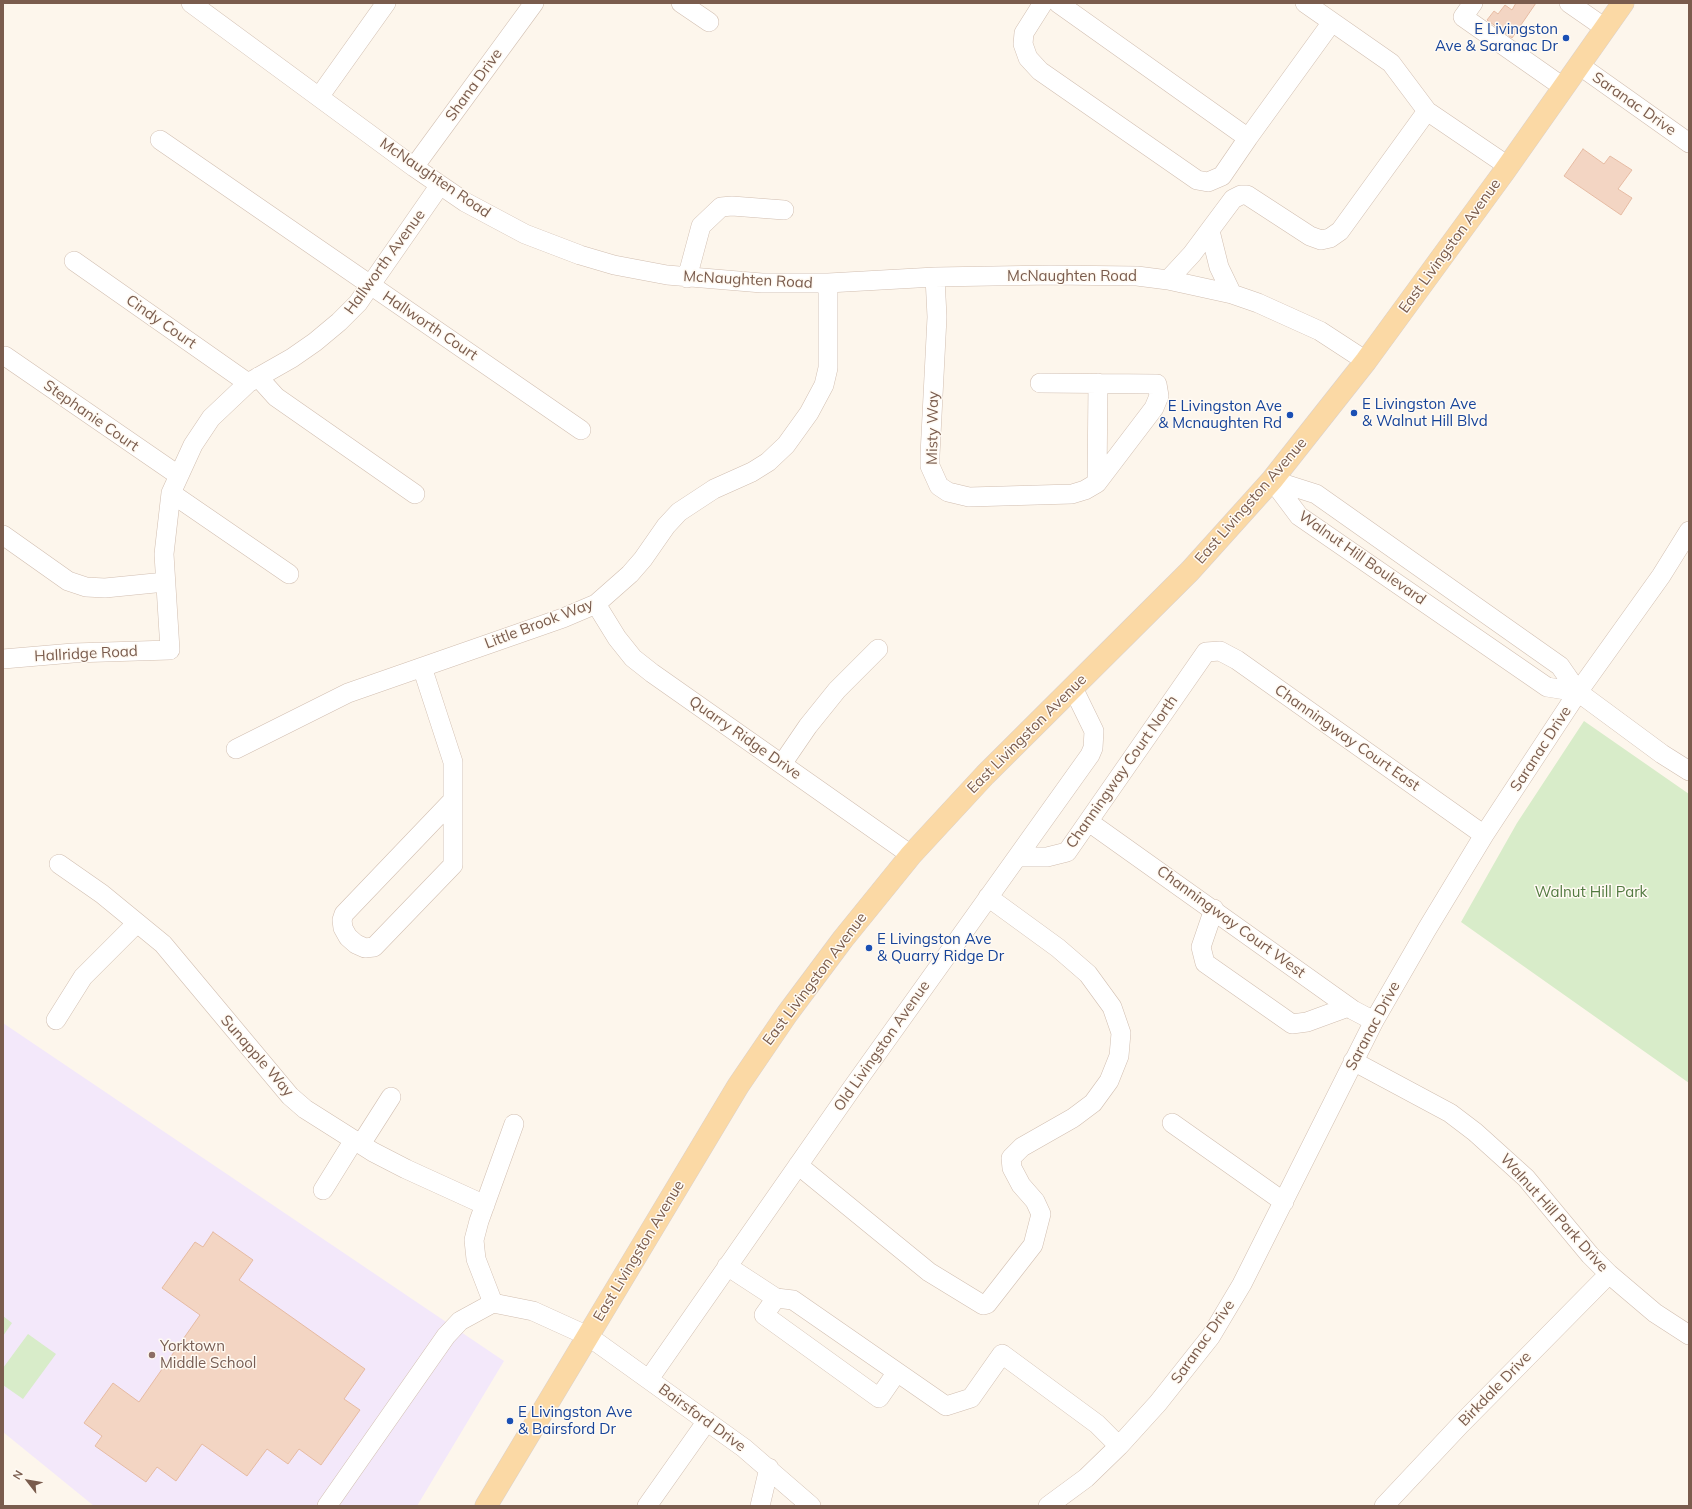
<!DOCTYPE html>
<style>
body{margin:0}
#map{position:relative;width:1692px;height:1509px;overflow:hidden;background:#fdf6ec;font-family:Mulish,sans-serif}
canvas{display:block}
.frame{position:absolute;inset:0;border:4px solid #7a5c4d;pointer-events:none}
.north{position:absolute;left:8px;top:1461px;width:40px;height:40px;-webkit-text-stroke:3px #fffaf3;paint-order:stroke;rotate:301deg;font-size:11px;font-weight:700;line-height:16px;text-align:center;color:#7a5c4d}
.north::after{content:'';display:block;margin:auto;width:14px;height:18px;background:#7a5c4d;clip-path:polygon(50% 0,100% 100%,50% 72%,0 100%)}
</style>
<div id="map">
<canvas width="1692" height="1509"></canvas>
<div class="frame"></div>
<div class="north">N</div>
</div>
<script>
const context = document.querySelector('canvas').getContext('2d');
context.lineJoin = 'round';
function paint(path, color) {
  context.fillStyle = color;
  context.fill(path, 'evenodd');
}
function toPath(rows) {
  const path = new Path2D();
  for (const r of rows) {
    path.moveTo(r[0], r[1]);
    for (let i = 2; i < r.length; i += 2) path.lineTo(r[i], r[i + 1]);
  }
  return path;
}
function stroke(path, color, width, dash) {
  context.strokeStyle = color;
  context.lineWidth = width;
  context.lineCap = dash ? 'butt' : 'round';
  context.setLineDash(dash || []);
  context.stroke(path);
}
function drawText(font, color, halo, rows, align = 'center') {
  context.font = font + ' Mulish,sans-serif';
  context.lineWidth = 3;
  context.setLineDash([]);
  context.textBaseline = 'middle';
  context.strokeStyle = halo;
  context.fillStyle = color;
  for (const [text, x, y, turn = 0] of rows) {
    context.save();
    context.translate(x, y);
    context.rotate((+turn || 0) * Math.PI / 180);
    context.textAlign = isNaN(turn) ? turn : align;
    if (halo) context.strokeText(text, 0, 0);
    context.fillText(text, 0, 0);
    context.restore();
  }
}
paint(toPath([
 [3,1023,504,1361,417,1506,94,1506,3,1432]
]), '#f3e8fa');
paint(toPath([
 [1584,721,1689,794,1689,1083,1461,922,1517,823],
 [3,1316,12,1323,3,1336],
 [28,1334,56,1354,23,1399,3,1385,3,1368]
]), '#d8ecc9');
const building = toPath([
 [1516,3,1536,3,1512,38,1487,20,1494,11,1498,14,1505,5,1512,10,1516,3],
 [1583,149,1604,164,1610,156,1632,170,1618,189,1632,198,1621,215,1564,176,1583,149],
 [213,1232,253,1260,239,1280,365,1369,344,1399,360,1410,321,1465,299,1449,288,1464,267,1449,247,1476,202,1444,176,1481,157,1467,146,1482,95,1446,102,1436,84,1423,113,1383,139,1402,200,1315,162,1288,195,1242,203,1247,213,1232]
]);
paint(building, '#f3d5c3');
stroke(building, '#e6bba3', 1);
const minor = toPath([
 [191,3,414,167,465,202,525,234,580,255,614,265,667,275,762,283,828,283,935,277,1051,275,1137,276,1168,280,1232,294,1258,303,1320,331,1366,361],
 [681,3,709,22],
 [1043,3,1024,33,1023,44,1028,58,1040,71,1197,180,1208,182,1222,176,1248,138],
 [1058,3,1248,138,1332,22],
 [1305,3,1391,63,1427,111],
 [1473,3,1463,17,1563,87],
 [1569,3,1605,28],
 [1579,65,1689,143],
 [319,97,386,3],
 [160,140,581,430],
 [414,167,534,3],
 [1210,231,1219,267,1232,294],
 [74,261,248,383],
 [935,277,937,317,930,455,930,466,939,486,948,492,969,497,1072,494,1085,490,1097,483,1154,408,1159,396,1157,384,1040,383],
 [687,278,701,226,721,207,732,206,784,210],
 [1168,280,1192,254,1233,199,1241,195,1247,195,1310,236,1321,240,1330,238,1340,231,1427,111,1508,166],
 [5,356,178,475],
 [258,377,276,397,415,494],
 [1272,480,1316,494,1560,666,1578,692,1662,754,1689,771],
 [1272,480,1299,516,1547,687,1578,692],
 [1097,483,1098,383],
 [171,493,289,574],
 [3,535,68,581,86,587,105,588,165,582],
 [596,604,617,638,633,658,652,673,911,855],
 [3,659,73,653,170,650,164,554,171,493,193,445,211,418,248,383,292,358,315,342,339,322,358,303,440,185],
 [422,667,453,762,453,865,374,947,365,948,356,944,348,937,343,928,342,920,344,914,453,800],
 [236,749,348,693,563,618,596,604,630,574,643,559,666,526,679,512,714,489,752,472,768,462,786,445,809,413,824,385,828,368,828,283],
 [782,764,808,726,837,690,878,649],
 [1089,822,1353,1010,1374,1021],
 [1017,857,1047,857,1067,852,1206,652,1220,651,1237,660,1484,835],
 [59,864,102,894,163,944,290,1096,305,1109,373,1152,406,1169,485,1205],
 [1214,909,1201,947,1205,963,1292,1024,1307,1022,1348,1007],
 [56,1020,83,977,137,923],
 [1353,1061,1450,1113,1475,1132,1526,1178,1590,1255,1609,1274,1655,1313,1689,1335],
 [1172,1123,1284,1202],
 [361,1144,391,1097],
 [798,1165,929,1272,983,1305,987,1304,1033,1245,1041,1214,1035,1201,1021,1185,1012,1168,1011,1158,1022,1147,1073,1118,1093,1103,1109,1081,1119,1056,1121,1033,1112,1007,1088,974,1058,948,988,897],
 [323,1190,354,1140],
 [727,1266,776,1298,793,1300,946,1406,971,1398,1002,1354,1097,1424,1119,1446],
 [776,1298,764,1315,879,1398,897,1372],
 [493,1303,533,1311,588,1336,744,1448,811,1506],
 [493,1303,476,1259,474,1240,479,1221,514,1124],
 [649,1379,850,1091,1090,755,1093,748,1094,731,1073,688],
 [327,1506,446,1336,460,1321,493,1303],
 [647,1506,707,1421],
 [760,1506,769,1468],
 [1048,1506,1086,1478,1119,1446,1158,1403,1211,1336,1242,1284,1374,1021,1427,929,1484,835,1578,692,1661,576,1689,531],
 [1384,1506,1461,1424,1609,1274]
]);
const major = toPath([
 [486,1506,738,1086,787,1014,843,939,911,855,985,775,1190,571,1272,480,1366,361,1504,172,1623,3]
]);
stroke(minor, '#d1beb0', 20);
stroke(major, '#dad1cd', 23);
stroke(minor, '#fff', 19);
stroke(major, '#fbd9a5', 22);
for (const [x, y, r, color] of [
 [1566,38,4,"#1a4fb4"],
 [1354,413,4,"#1a4fb4"],
 [1290,415,4,"#1a4fb4"],
 [869,948,4,"#1a4fb4"],
 [152,1355,4,"#8d6e63"],
 [510,1421,4,"#1a4fb4"]
]) {
  const dot = new Path2D();
  dot.arc(x, y, r, 0, 2 * Math.PI);
  context.fillStyle = color;
  context.fill(dot);
  stroke(dot, '#fffaf3', 1.5);
}
drawText('15px', '#164399', '#fffaf3', [
 ["E Livingston",1558,29,"right"],
 ["Ave & Saranac Dr",1558,46,"right"],
 ["E Livingston Ave",1362,404],
 ["& Walnut Hill Blvd",1362,421],
 ["E Livingston Ave",1282,406,"right"],
 ["& Mcnaughten Rd",1282,423,"right"],
 ["E Livingston Ave",877,939],
 ["& Quarry Ridge Dr",877,956],
 ["E Livingston Ave",518,1412],
 ["& Bairsford Dr",518,1429]
], 'left');
drawText('15px', '#7a5c4d', '#fffaf3', [
 ["Shana Drive",474,85,-54],
 ["Saranac Drive",1634,104,35],
 ["McNaughten Road",435,178,34],
 ["East Livingston Avenue",1450,246,-54],
 ["Hallworth Avenue",385,262,-54],
 ["McNaughten Road",1072,276],
 ["McNaughten Road",748,280,3],
 ["Cindy Court",161,322,35],
 ["Hallworth Court",430,326,34],
 ["Stephanie Court",91,416,35],
 ["Misty Way",933,428,-89],
 ["East Livingston Avenue",1251,501,-49],
 ["Walnut Hill Boulevard",1362,558,35],
 ["Little Brook Way",539,624,-21],
 ["Hallridge Road",86,654,-3],
 ["East Livingston Avenue",1027,734,-45],
 ["Quarry Ridge Drive",745,738,35],
 ["Channingway Court East",1347,738,35],
 ["Saranac Drive",1541,749,-57],
 ["Channingway Court North",1122,772,-55],
 ["Channingway Court West",1231,922,36],
 ["East Livingston Avenue",815,979,-53],
 ["Saranac Drive",1373,1026,-62],
 ["Old Livingston Avenue",882,1046,-55],
 ["Sunapple Way",257,1056,49],
 ["Walnut Hill Park Drive",1554,1213,48],
 ["East Livingston Avenue",639,1251,-59],
 ["Saranac Drive",1203,1342,-55],
 ["Birkdale Drive",1495,1389,-46],
 ["Bairsford Drive",702,1418,36]
]);
drawText('15px', '#537a41', '#fffaf3', [
 ["Walnut Hill Park",1591,892]
]);
drawText('15px', '#785e54', '#fffaf3', [
 ["Yorktown",160,1346],
 ["Middle School",160,1363]
], 'left');
</script>
